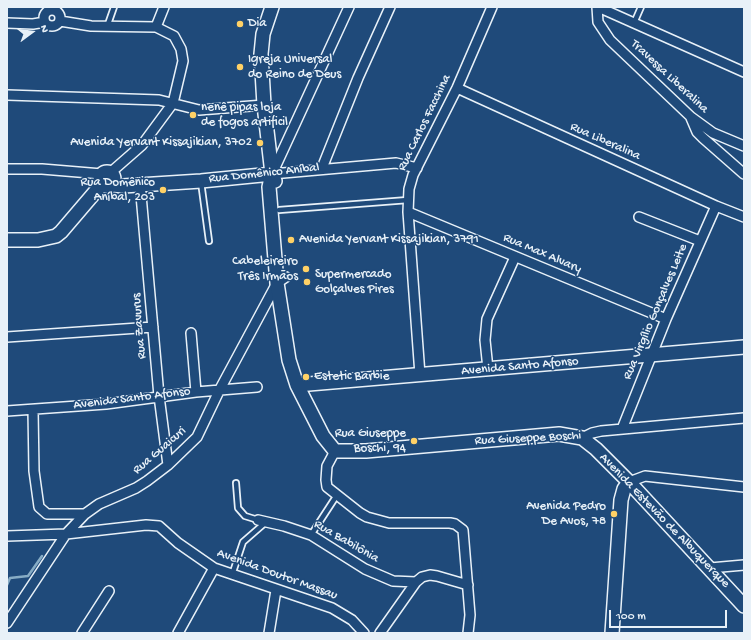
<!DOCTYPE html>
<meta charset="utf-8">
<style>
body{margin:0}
#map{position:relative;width:751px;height:640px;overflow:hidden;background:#1f4a7a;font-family:"Gochi Hand",sans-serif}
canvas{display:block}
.frame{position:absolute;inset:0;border:8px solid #e8f1f8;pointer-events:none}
.north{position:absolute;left:12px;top:12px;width:40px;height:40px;-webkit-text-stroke:3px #1f4a7a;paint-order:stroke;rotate:75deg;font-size:11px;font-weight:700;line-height:16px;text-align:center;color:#e8f1f8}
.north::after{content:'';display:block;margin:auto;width:14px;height:18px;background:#e8f1f8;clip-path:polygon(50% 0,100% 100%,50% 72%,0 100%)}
.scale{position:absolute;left:609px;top:610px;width:118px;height:18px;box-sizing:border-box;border:2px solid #e8f1f8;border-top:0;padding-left:5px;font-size:12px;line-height:14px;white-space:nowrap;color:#e8f1f8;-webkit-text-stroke:3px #1f4a7a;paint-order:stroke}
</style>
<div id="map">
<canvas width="751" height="640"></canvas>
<div class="frame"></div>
<div class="north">N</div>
<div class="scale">100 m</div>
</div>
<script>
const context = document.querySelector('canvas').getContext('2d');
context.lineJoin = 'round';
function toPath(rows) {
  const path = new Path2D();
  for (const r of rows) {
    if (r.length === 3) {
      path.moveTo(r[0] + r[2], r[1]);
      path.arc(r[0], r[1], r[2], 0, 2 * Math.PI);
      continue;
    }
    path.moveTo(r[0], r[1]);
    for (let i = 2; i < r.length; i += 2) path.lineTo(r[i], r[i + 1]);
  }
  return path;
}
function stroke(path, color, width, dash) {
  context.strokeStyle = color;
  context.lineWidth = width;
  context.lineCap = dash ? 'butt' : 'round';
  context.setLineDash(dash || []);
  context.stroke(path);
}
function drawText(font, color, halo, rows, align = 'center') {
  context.font = font + ' "Gochi Hand",sans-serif';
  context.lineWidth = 3;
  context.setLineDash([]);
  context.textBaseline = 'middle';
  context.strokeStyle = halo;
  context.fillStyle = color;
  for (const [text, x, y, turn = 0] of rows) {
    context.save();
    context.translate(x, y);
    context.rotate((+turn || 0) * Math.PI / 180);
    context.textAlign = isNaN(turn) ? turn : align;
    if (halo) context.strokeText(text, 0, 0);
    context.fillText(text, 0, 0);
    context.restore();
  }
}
stroke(toPath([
 [7,585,10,578,28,576,42,556]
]), '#87acc5', 2.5);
const lane = toPath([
 [634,23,641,7],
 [107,27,114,7],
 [201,182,209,241],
 [279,210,408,200],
 [236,483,238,508,245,516,258,520],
 [311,535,337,495],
 [232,575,243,542,266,522]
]);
const street = toPath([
 [597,7,598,22,610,40,691,117,713,133,744,146],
 [598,7,744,72],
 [52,18,8],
 [60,21,91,26,156,27,174,36,181,49,183,61,173,103,142,145,110,173],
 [7,23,33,24,45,22],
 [156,27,164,7],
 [457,88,716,206,744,217],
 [7,95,159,100,199,110,264,105],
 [691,118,697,132,703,138,744,174],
 [322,168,358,78,390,7],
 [7,169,42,169,102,174],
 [272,174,349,7],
 [272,174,396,163,417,168],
 [140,184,159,396,168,465],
 [408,212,666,319],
 [639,217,700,241],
 [191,333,196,392],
 [7,337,153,327],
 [488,369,485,340,487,319,515,257],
 [420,375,408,212,409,189,413,175,457,88,492,7],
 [33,410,34,471,39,507,47,514,85,514],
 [7,411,106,404,196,392,257,387],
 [622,429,666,319,716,206],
 [582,438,592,433,601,431,744,418],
 [335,451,327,466,326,480,327,487,360,513,367,517,389,523,450,523,455,524,463,530,470,615,468,633],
 [629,482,645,476,744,487],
 [258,520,284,526,311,535,365,569,393,581,416,582,422,577,430,575,437,576,468,585],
 [7,536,66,534,146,525,159,526,178,543,214,568,332,608,352,620,364,633],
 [710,568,744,565],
 [7,623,66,534,85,514,99,504,136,488,147,481,168,465,197,437,220,389,277,283,286,277],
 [82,633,109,591],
 [178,633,214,568],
 [269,633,276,590],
 [380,633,416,582]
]);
const secondary = toPath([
 [272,7,263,34,261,54,264,105,272,174,275,181],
 [107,179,7],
 [272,174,269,187,277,283,289,360,297,385,323,436,335,451,366,451,559,434,582,438,596,449,629,482,744,606],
 [112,185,123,186,201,181,272,174],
 [7,240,38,240,56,236,61,232,102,184],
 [297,385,744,347],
 [612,633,621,500,624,489,629,482]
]);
stroke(lane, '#e8f1f8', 8);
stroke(street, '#e8f1f8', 12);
stroke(secondary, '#e8f1f8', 16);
stroke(lane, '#1f4a7a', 4.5);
stroke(street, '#1f4a7a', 9);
stroke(secondary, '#1f4a7a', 13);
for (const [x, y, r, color] of [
 [240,24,4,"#ffd166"],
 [240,67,4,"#ffd166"],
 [193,115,4,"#ffd166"],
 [260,143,4,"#ffd166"],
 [163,190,4,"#ffd166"],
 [291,240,4,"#ffd166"],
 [306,269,4,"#ffd166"],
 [307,282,4,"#ffd166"],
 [306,377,4,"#ffd166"],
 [414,441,4,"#ffd166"],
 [614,514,4,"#ffd166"]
]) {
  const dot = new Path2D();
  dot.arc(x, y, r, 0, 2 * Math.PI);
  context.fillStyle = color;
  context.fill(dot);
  stroke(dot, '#1f4a7a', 1.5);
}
drawText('13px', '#e8f1f8', '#1f4a7a', [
 ["Dia",248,24],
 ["Igreja Universal",248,60],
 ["do Reino de Deus",248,75],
 ["nenê pipas loja",201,108],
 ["de fogos artificil",201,123],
 ["Avenida Yervant Kissajikian, 3702",252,143,"right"],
 ["Rua Domênico",155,183,"right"],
 ["Aníbal, 203",155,198,"right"],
 ["Avenida Yervant Kissajikian, 3791",299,240],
 ["Cabeleireiro",298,262,"right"],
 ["Três Irmãos",298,277,"right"],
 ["Supermercado",315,275],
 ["Golçalves Pires",315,290],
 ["Estetic Barbie",314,377],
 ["Rua Giuseppe",406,434,"right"],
 ["Boschi, 94",406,449,"right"],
 ["Avenida Pedro",606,507,"right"],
 ["De Avos, 78",606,522,"right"]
], 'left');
drawText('13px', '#e8f1f8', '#1f4a7a', [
 ["Travessa Liberalina",669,77,43],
 ["Rua Carlos Facchina",425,123,-64],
 ["Rua Liberalina",605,142,24],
 ["Rua Domênico Aníbal",264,174,-6],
 ["Rua Max Alvary",542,254,23],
 ["Rua Virgílio Gonçalves Leite",656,312,-67],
 ["Rua Zavurus",140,326,-95],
 ["Avenida Santo Afonso",520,367,-5],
 ["Avenida Santo Afonso",132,399,-7],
 ["Rua Giuseppe Boschi",528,439,-3],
 ["Rua Guaicuri",160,451,-41],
 ["Avenida Estevão de Albuquerque",664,521,46],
 ["Rua Babilônia",346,542,30],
 ["Avenida Doutor Massau",277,575,20]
]);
</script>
